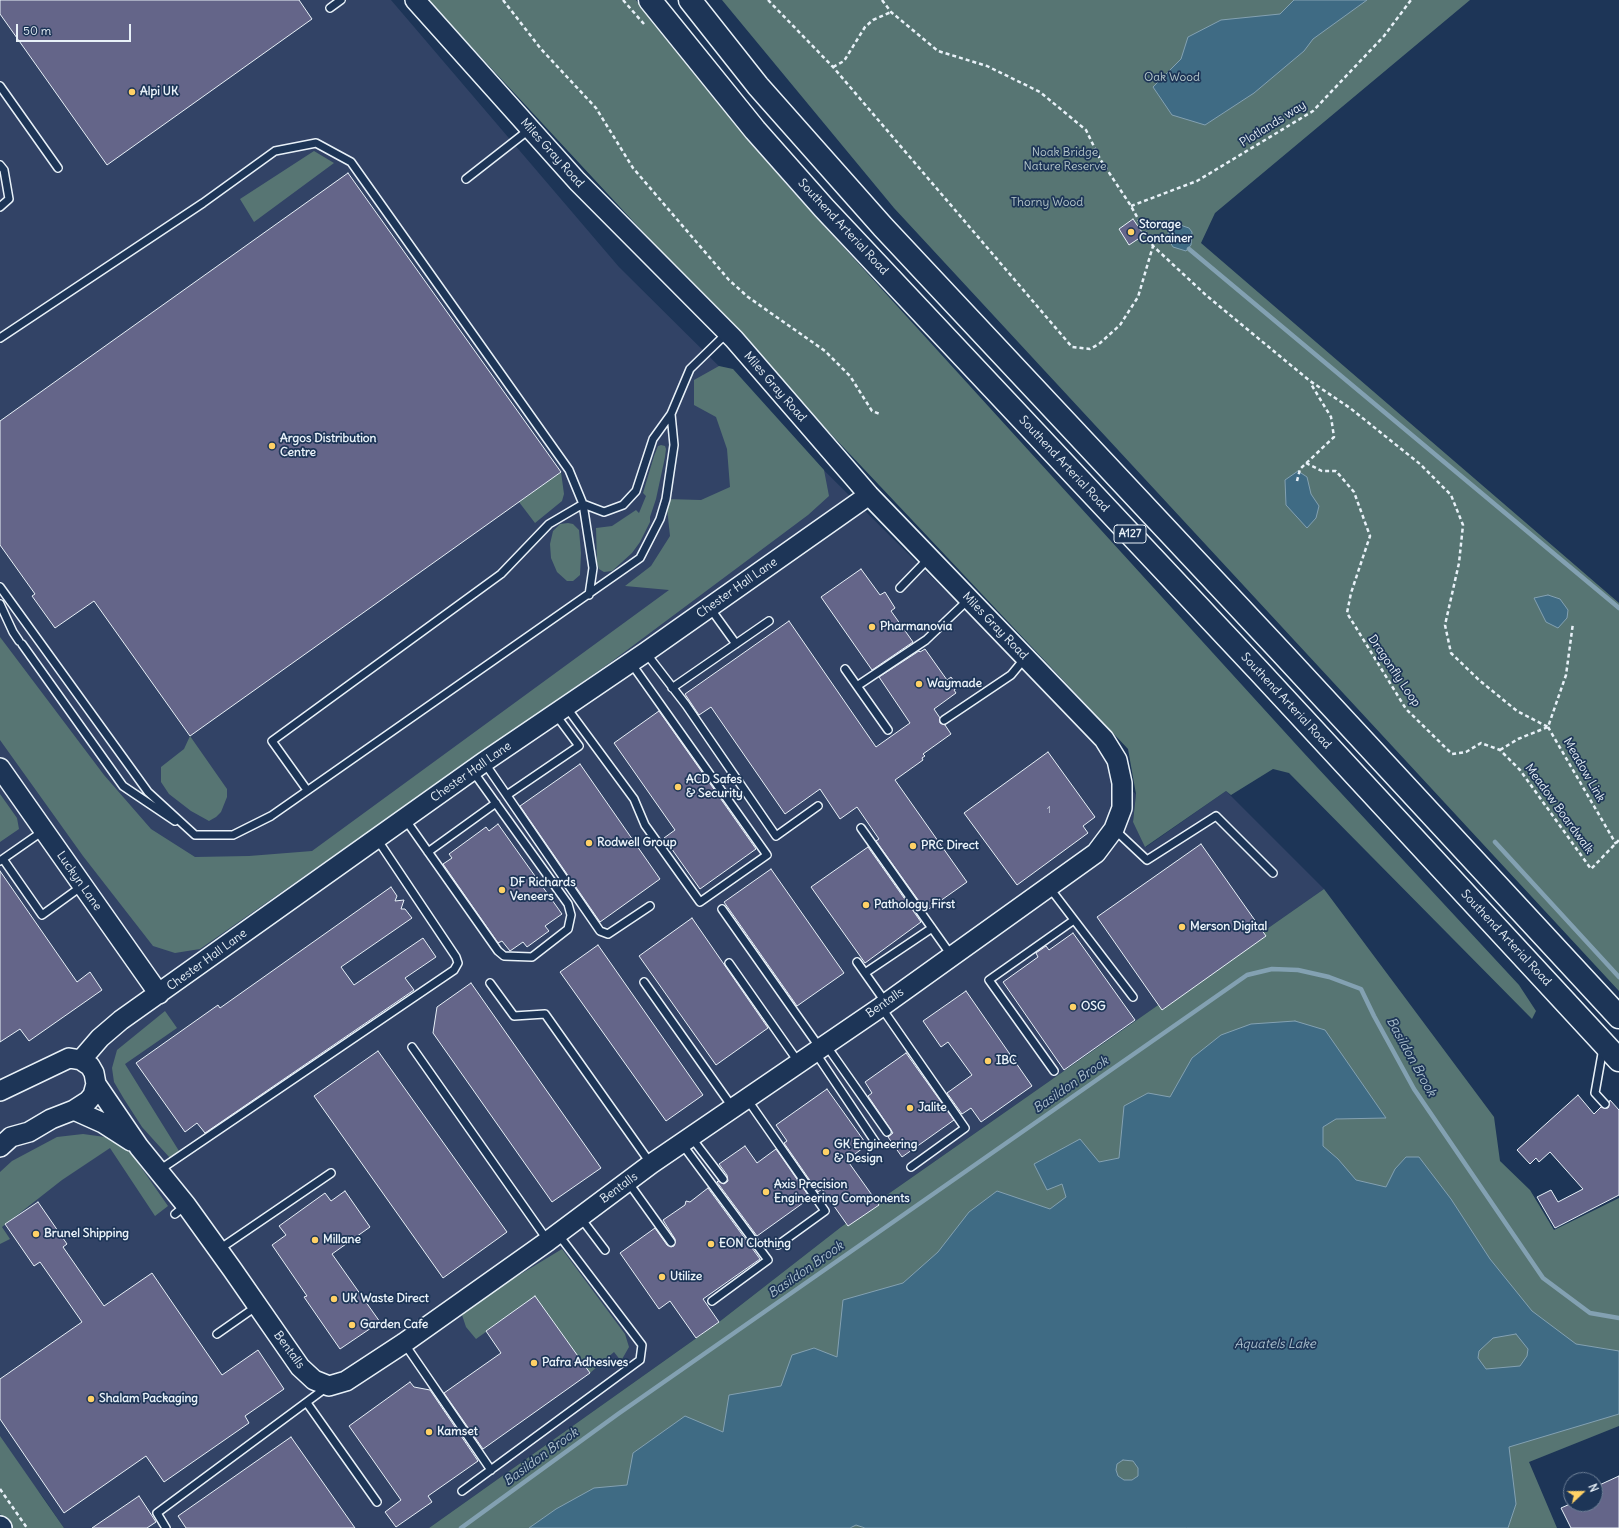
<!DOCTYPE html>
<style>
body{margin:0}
#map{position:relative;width:1619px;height:1528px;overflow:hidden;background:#1d3557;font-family:Delius,sans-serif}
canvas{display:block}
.north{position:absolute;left:1563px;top:1472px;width:40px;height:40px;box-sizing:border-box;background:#1d3557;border:1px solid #6e8097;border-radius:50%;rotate:68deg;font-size:11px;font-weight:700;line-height:16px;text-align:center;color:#e8f1f8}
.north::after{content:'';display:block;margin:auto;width:14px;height:18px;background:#ffd166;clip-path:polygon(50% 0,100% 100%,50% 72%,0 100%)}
.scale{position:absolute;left:16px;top:24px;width:115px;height:18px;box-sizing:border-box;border:2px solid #e8f1f8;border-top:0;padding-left:5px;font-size:12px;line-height:14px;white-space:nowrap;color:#e8f1f8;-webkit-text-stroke:3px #1d3557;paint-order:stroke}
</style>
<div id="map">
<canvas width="1619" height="1528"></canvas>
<div class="north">N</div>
<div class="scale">50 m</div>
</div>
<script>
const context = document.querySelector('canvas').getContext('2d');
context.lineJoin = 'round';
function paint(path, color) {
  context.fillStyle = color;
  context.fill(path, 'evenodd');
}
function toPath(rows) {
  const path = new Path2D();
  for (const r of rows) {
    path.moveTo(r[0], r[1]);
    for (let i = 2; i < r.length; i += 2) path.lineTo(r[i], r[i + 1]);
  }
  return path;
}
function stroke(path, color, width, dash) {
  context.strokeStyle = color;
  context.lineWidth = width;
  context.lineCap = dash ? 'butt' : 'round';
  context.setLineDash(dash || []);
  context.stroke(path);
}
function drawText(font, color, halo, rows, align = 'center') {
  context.font = font + ' Delius,sans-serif';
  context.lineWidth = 3.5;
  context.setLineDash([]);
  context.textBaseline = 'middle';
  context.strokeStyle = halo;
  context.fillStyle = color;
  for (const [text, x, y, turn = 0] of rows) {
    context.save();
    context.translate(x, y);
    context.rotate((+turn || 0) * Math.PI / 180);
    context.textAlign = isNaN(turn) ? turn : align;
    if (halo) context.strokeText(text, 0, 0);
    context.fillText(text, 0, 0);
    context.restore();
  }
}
paint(toPath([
 [0,0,391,0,619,267,1099,743,1122,783,1136,794,1133,822,1146,847,1226,791,1324,889,841,1227,719,1322,429,1528,64,1528,43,1497,0,1444]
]), '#324366');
paint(toPath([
 [428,0,636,0,787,185,1303,752,1519,985,1536,1011,1532,1019,1289,773,1273,769,1231,795,1226,791,1145,847,1133,822,1136,794,1128,749,796,397],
 [722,0,1470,0,1215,213,1201,243,1619,603,1619,991,894,208],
 [314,151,334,163,254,222,240,199],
 [719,366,733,369,824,470,829,496,808,515,611,662,200,949,175,953,153,946,83,856,0,740,0,637,104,775,151,829,195,857,249,856,312,851,669,590,625,586,651,566,670,536,666,499,701,500,730,487,727,449,716,417,694,405,694,380],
 [661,445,665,446,666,449,665,457,656,499,650,517,650,522,640,542,632,553,612,571,604,572,599,569,597,563,596,528,612,526,636,510,639,513,646,496,643,493,654,456,658,446],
 [561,472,564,494,562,501,535,523,519,502],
 [568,523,573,524,579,530,581,553,580,575,573,581,567,581,557,572,551,558,550,544,553,531,560,524],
 [190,736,227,789,227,797,221,812,216,817,209,821,191,811,169,794,161,782,161,767,184,749],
 [0,794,17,818,19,829,0,842],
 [1324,889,1494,1117,1500,1161,1530,1190,1554,1230,1619,1198,1619,1426,1529,1462,1557,1528,429,1528,719,1322,841,1227],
 [165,1011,177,1028,125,1064,179,1151,170,1158,142,1127,124,1099,114,1082,112,1068,117,1050],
 [83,1134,112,1138,131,1153,168,1206,155,1216,110,1148,62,1180,2,1227,10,1239,0,1244,0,1172,12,1161,57,1137],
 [562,1249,625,1334,629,1347,621,1361,614,1352,590,1373,535,1297,476,1339,466,1327,462,1315,483,1297],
 [0,1436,64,1528,10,1528,0,1514]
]), '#577573');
const water = toPath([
 [1294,0,1367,0,1313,39,1304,51,1254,93,1205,125,1172,115,1153,87,1181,59,1188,37,1221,20,1280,14,1294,0],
 [1180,225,1189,228,1192,232,1191,245,1186,251,1173,247,1167,237,1169,231,1180,225],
 [1298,471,1307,477,1311,494,1319,506,1316,518,1307,528,1286,505,1285,480,1298,471],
 [1548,595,1560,599,1568,610,1567,618,1558,628,1546,622,1534,598,1548,595],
 [1295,1021,1325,1030,1386,1118,1336,1119,1323,1127,1323,1146,1338,1159,1356,1180,1386,1187,1395,1169,1406,1157,1419,1157,1451,1199,1490,1259,1532,1311,1576,1344,1619,1351,1619,1414,1509,1447,1516,1504,1508,1528,865,1528,856,1525,850,1528,529,1528,556,1509,594,1488,627,1485,633,1453,685,1416,723,1432,729,1395,781,1386,792,1355,814,1348,837,1357,843,1300,903,1283,938,1252,969,1212,997,1191,1050,1209,1066,1197,1062,1184,1047,1190,1034,1164,1080,1139,1099,1162,1119,1158,1124,1106,1148,1093,1170,1097,1192,1058,1221,1035,1251,1024,1295,1021],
 [1516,1334,1528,1349,1527,1356,1520,1366,1486,1369,1478,1358,1479,1351,1493,1338,1516,1334],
 [1123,1460,1133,1461,1138,1468,1138,1476,1132,1480,1124,1480,1118,1476,1116,1470,1117,1464,1123,1460]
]);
paint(water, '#3f6b84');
stroke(water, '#83a1b2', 1);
stroke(toPath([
 [1189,249,1619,608],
 [1495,842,1619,977],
 [461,1528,618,1414,1247,975,1272,969,1298,970,1329,977,1361,989,1374,1016,1414,1089,1543,1278,1590,1313,1619,1318]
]), '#83a1b2', 4.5);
const building = toPath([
 [0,0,299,0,312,19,107,165,0,14,0,0],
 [348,173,561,472,190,736,94,601,55,628,32,596,35,594,0,545,0,421,348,173],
 [1133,219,1144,235,1129,245,1119,229,1133,219],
 [861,569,880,595,885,592,895,608,891,611,913,642,872,670,821,597,861,569],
 [789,621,876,747,910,723,879,677,919,651,920,652,925,649,947,680,951,677,958,687,954,690,956,693,934,709,940,718,940,723,945,725,951,734,923,754,925,756,922,758,923,760,895,780,967,882,926,911,876,841,879,839,857,807,840,819,820,789,785,814,711,707,699,715,685,694,789,621],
 [659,711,756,849,700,889,664,838,675,830,614,743,659,711],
 [1048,752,1095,817,1083,826,1088,833,1017,885,964,813,1048,752],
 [580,764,660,879,600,922,520,806,580,764],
 [498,824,562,914,545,926,549,931,527,947,523,942,510,951,502,941,498,943,443,864,452,858,449,854,486,827,489,831,498,824],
 [1201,844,1266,936,1162,1010,1097,917,1201,844],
 [868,847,921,922,865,963,811,887,868,847],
 [771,869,844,973,797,1006,724,902,771,869],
 [0,871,77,982,90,972,102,990,29,1041,20,1029,0,1042,0,871],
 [391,887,397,896,395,901,404,900,401,909,405,909,412,918,341,967,354,985,423,938,436,957,405,978,414,990,205,1133,197,1123,185,1132,136,1063,218,1005,220,1008,391,887],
 [692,918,768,1028,716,1065,639,956,692,918],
 [1073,933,1135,1020,1064,1070,1003,982,1038,957,1036,953,1046,946,1049,950,1073,933],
 [598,945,703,1095,666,1121,560,972,598,945],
 [471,983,601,1168,552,1202,433,1033,437,1007,471,983],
 [966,991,1032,1086,981,1122,971,1108,962,1114,947,1093,972,1075,948,1042,941,1047,923,1021,966,991],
 [378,1051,507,1232,443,1278,314,1096,378,1051],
 [906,1053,954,1120,902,1157,888,1137,893,1133,868,1096,872,1093,865,1082,906,1053],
 [827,1089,867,1145,847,1160,879,1205,848,1226,822,1189,818,1192,784,1143,787,1141,776,1125,827,1089],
 [1578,1095,1594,1114,1601,1107,1608,1108,1610,1100,1619,1110,1619,1195,1555,1228,1537,1197,1551,1190,1558,1202,1583,1189,1550,1152,1539,1162,1536,1158,1530,1164,1517,1150,1578,1095],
 [745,1146,757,1163,776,1149,810,1198,757,1236,717,1182,718,1181,724,1184,728,1181,727,1175,719,1164,745,1146],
 [708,1188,760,1259,703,1299,719,1322,696,1338,670,1301,659,1309,620,1253,655,1228,667,1245,671,1247,674,1246,675,1239,663,1220,685,1205,686,1201,690,1202,708,1188],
 [345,1191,370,1227,332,1254,380,1322,340,1349,304,1297,307,1296,272,1245,286,1235,279,1226,325,1193,331,1201,345,1191],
 [38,1202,67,1244,63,1247,104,1306,152,1273,222,1375,258,1350,284,1389,245,1416,249,1423,164,1482,146,1456,64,1513,0,1419,0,1379,82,1322,40,1262,34,1266,5,1224,38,1202],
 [535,1296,590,1373,483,1449,444,1393,501,1353,486,1331,535,1296],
 [410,1382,414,1387,430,1390,478,1461,428,1496,432,1502,396,1527,385,1512,401,1500,349,1426,410,1382],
 [291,1437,355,1528,186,1528,178,1516,291,1437],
 [1619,1476,1619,1528,1571,1528,1561,1508,1570,1504,1595,1504,1595,1487,1619,1476],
 [139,1496,156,1522,147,1528,92,1528,139,1496]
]);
paint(building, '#646589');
stroke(building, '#e8f1f8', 1);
const lane = toPath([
 [330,8,341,0],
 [0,86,58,168],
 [0,165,4,170,9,199,0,207],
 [466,179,530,129],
 [0,338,203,203,275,151,316,143,351,162,569,470,583,504,593,568,589,595],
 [0,587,148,792,195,835,233,835,271,816,640,558,660,519,666,499,674,445,671,414],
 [900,588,929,558],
 [0,604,13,632,19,641],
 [710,608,736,644],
 [22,644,123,786,175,821],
 [646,653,686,705,776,836,818,806],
 [845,669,888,730],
 [857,686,926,640,969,599],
 [672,688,769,621],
 [567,708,634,799,645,825,700,902,767,855,631,663],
 [944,720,1011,675,1025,658],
 [484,762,600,931,608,934,650,906],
 [307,790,272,741,501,574,549,524,583,504,604,512,623,505,636,491,653,439,671,414,690,369,727,333],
 [507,795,579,746,556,715],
 [405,819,498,951,504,956,532,957,568,929,571,915,568,904,472,770],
 [861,828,951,955],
 [1114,829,1147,860,1216,816,1273,873],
 [428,852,496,803],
 [3,859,42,915,82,886],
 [0,861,43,831],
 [1049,887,1133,997],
 [722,909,820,1048],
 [857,962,886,1003],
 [729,963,799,1063],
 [865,973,932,928],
 [644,982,733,1108],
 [490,983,514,1016,545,1014,651,1164],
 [881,1007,965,1128,911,1167],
 [826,1045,887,1132],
 [412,1047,548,1241],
 [1603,1048,1595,1093,1605,1104],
 [815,1052,876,1143],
 [1054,1071,989,980,1074,920],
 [747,1099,825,1211,778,1245],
 [691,1137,723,1179],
 [682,1144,768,1260,712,1301],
 [158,1171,454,970,458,963,456,957,377,839],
 [628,1182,671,1242],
 [175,1214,186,1205],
 [580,1217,605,1250],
 [218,1250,331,1173],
 [217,1334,257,1306],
 [404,1343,491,1470],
 [307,1403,377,1502],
 [462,1491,640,1360,642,1345,558,1234],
 [166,1528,157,1513,327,1387]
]);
const secondary = toPath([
 [0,768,159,994],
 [81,1060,100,1038,121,1020,484,762,646,652,869,495],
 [96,1084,139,1147,186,1205,232,1269,300,1367,314,1380,329,1386,346,1381,404,1343,548,1241,651,1164,881,1007,1096,853,1114,829,1122,808,1122,783,1117,760,1104,739,869,495,734,339,577,181,415,0],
 [0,1091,69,1058,81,1060,90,1066,94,1073,96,1084,93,1095,88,1101,74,1110,51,1119,29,1132,11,1137,0,1147],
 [74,1110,103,1123,131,1141]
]);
const primary = toPath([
 [0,1527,1,1528]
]);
const highway = toPath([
 [650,0,755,130,824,208,1259,671,1619,1060],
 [690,0,758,86,883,227,1282,653,1619,1017]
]);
stroke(lane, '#e8f1f8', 10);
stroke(secondary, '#e8f1f8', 22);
stroke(primary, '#e8f1f8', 24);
stroke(highway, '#e8f1f8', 25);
stroke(toPath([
 [503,0,541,49,596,108,633,168,729,280,748,297,825,351,850,376,872,411,880,414],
 [623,0,644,24],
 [768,0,833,67,1072,347,1090,349,1099,344,1120,325,1138,297,1153,246],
 [882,0,891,12,938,51,987,66,1040,92,1086,130,1100,159,1131,206,1153,246,1207,296,1310,381,1350,408,1420,464,1451,495,1463,525,1459,563,1445,625,1451,653,1479,680,1517,711,1548,727],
 [833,67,844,61,865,27,873,20,891,12],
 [1131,206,1197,181,1313,111,1384,36,1411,0],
 [1306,463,1322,471,1336,471,1354,492,1370,536,1351,593,1347,613,1406,709,1452,754,1466,752,1481,743,1500,750,1520,770,1591,869,1619,840],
 [1297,481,1300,469,1334,437,1331,417,1311,384],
 [1548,727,1616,844],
 [1500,750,1518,739,1548,727,1566,675,1573,623],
 [0,1489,27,1528]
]), '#e8f1f8', 2.5, [4, 3]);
stroke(lane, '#1d3557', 7);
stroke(secondary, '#1d3557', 19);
stroke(primary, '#1d3557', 21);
stroke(highway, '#1d3557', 22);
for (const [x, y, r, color] of [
 [132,92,4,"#ffd166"],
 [1131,232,4,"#ffd166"],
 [272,446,4,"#ffd166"],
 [872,627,4,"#ffd166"],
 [919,684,4,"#ffd166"],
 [678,787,4,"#ffd166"],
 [589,843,4,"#ffd166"],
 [913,846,4,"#ffd166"],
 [502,890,4,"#ffd166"],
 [866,905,4,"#ffd166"],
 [1182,927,4,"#ffd166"],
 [1073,1007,4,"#ffd166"],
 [988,1061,4,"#ffd166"],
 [910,1108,4,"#ffd166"],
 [826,1152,4,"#ffd166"],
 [766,1192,4,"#ffd166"],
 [36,1234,4,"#ffd166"],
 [315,1240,4,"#ffd166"],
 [711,1244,4,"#ffd166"],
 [662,1277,4,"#ffd166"],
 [334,1299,4,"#ffd166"],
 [352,1325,4,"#ffd166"],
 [534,1363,4,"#ffd166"],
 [91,1399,4,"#ffd166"],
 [429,1432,4,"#ffd166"]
]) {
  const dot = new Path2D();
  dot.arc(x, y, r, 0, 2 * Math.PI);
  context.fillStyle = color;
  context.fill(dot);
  stroke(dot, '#1d3557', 1.5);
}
drawText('10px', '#c7cedc', null, [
 ["1",1049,810]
]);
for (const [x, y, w] of [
 [1130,534,32]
]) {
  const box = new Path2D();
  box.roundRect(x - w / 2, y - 9, w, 18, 3);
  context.fillStyle = '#1d3557';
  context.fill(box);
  stroke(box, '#e8f1f8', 1);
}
drawText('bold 11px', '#e8f1f8', null, [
 ["A127",1130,534]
]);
drawText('12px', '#b5c6c9', '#1d3557', [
 ["Oak Wood",1172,78],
 ["Noak Bridge",1065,153],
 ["Nature Reserve",1065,167],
 ["Thorny Wood",1047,203]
]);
drawText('bold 12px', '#e8f1f8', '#1d3557', [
 ["Alpi UK",140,92],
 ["Storage",1139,225],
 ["Container",1139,239],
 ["Argos Distribution",280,439],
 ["Centre",280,453],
 ["Pharmanovia",880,627],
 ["Waymade",927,684],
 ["ACD Safes",686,780],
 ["& Security",686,794],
 ["Rodwell Group",597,843],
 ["PRC Direct",921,846],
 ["DF Richards",510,883],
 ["Veneers",510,897],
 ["Pathology First",874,905],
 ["Merson Digital",1190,927],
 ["OSG",1081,1007],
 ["IBC",996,1061],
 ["Jalite",918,1108],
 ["GK Engineering",834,1145],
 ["& Design",834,1159],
 ["Axis Precision",774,1185],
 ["Engineering Components",774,1199],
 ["Brunel Shipping",44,1234],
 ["Millane",323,1240],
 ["EON Clothing",719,1244],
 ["Utilize",670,1277],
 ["UK Waste Direct",342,1299],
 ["Garden Cafe",360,1325],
 ["Pafra Adhesives",542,1363],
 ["Shalam Packaging",99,1399],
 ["Kamset",437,1432]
], 'left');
drawText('12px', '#e8f1f8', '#1d3557', [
 ["Plotlands way",1273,124,-32],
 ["Miles Gray Road",552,153,48],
 ["Southend Arterial Road",843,227,47],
 ["Miles Gray Road",775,387,49],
 ["Southend Arterial Road",1064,464,47],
 ["Chester Hall Lane",737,588,-35],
 ["Miles Gray Road",995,626,46],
 ["Dragonfly Loop",1394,671,56],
 ["Southend Arterial Road",1286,701,47],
 ["Meadow Link",1584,770,60],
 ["Chester Hall Lane",471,772,-35],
 ["Meadow Boardwalk",1559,809,54],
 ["Luckyn Lane",79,881,55],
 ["Southend Arterial Road",1506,938,47],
 ["Chester Hall Lane",207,960,-36],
 ["Bentalls",885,1003,-35],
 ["Bentalls",619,1188,-36],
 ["Bentalls",289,1350,54]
]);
drawText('italic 13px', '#adc2cf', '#1d3557', [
 ["Basildon Brook",1411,1057,61],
 ["Basildon Brook",1071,1085,-35],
 ["Basildon Brook",806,1270,-35],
 ["Aquatels Lake",1275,1344],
 ["Basildon Brook",541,1457,-36]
]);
</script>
